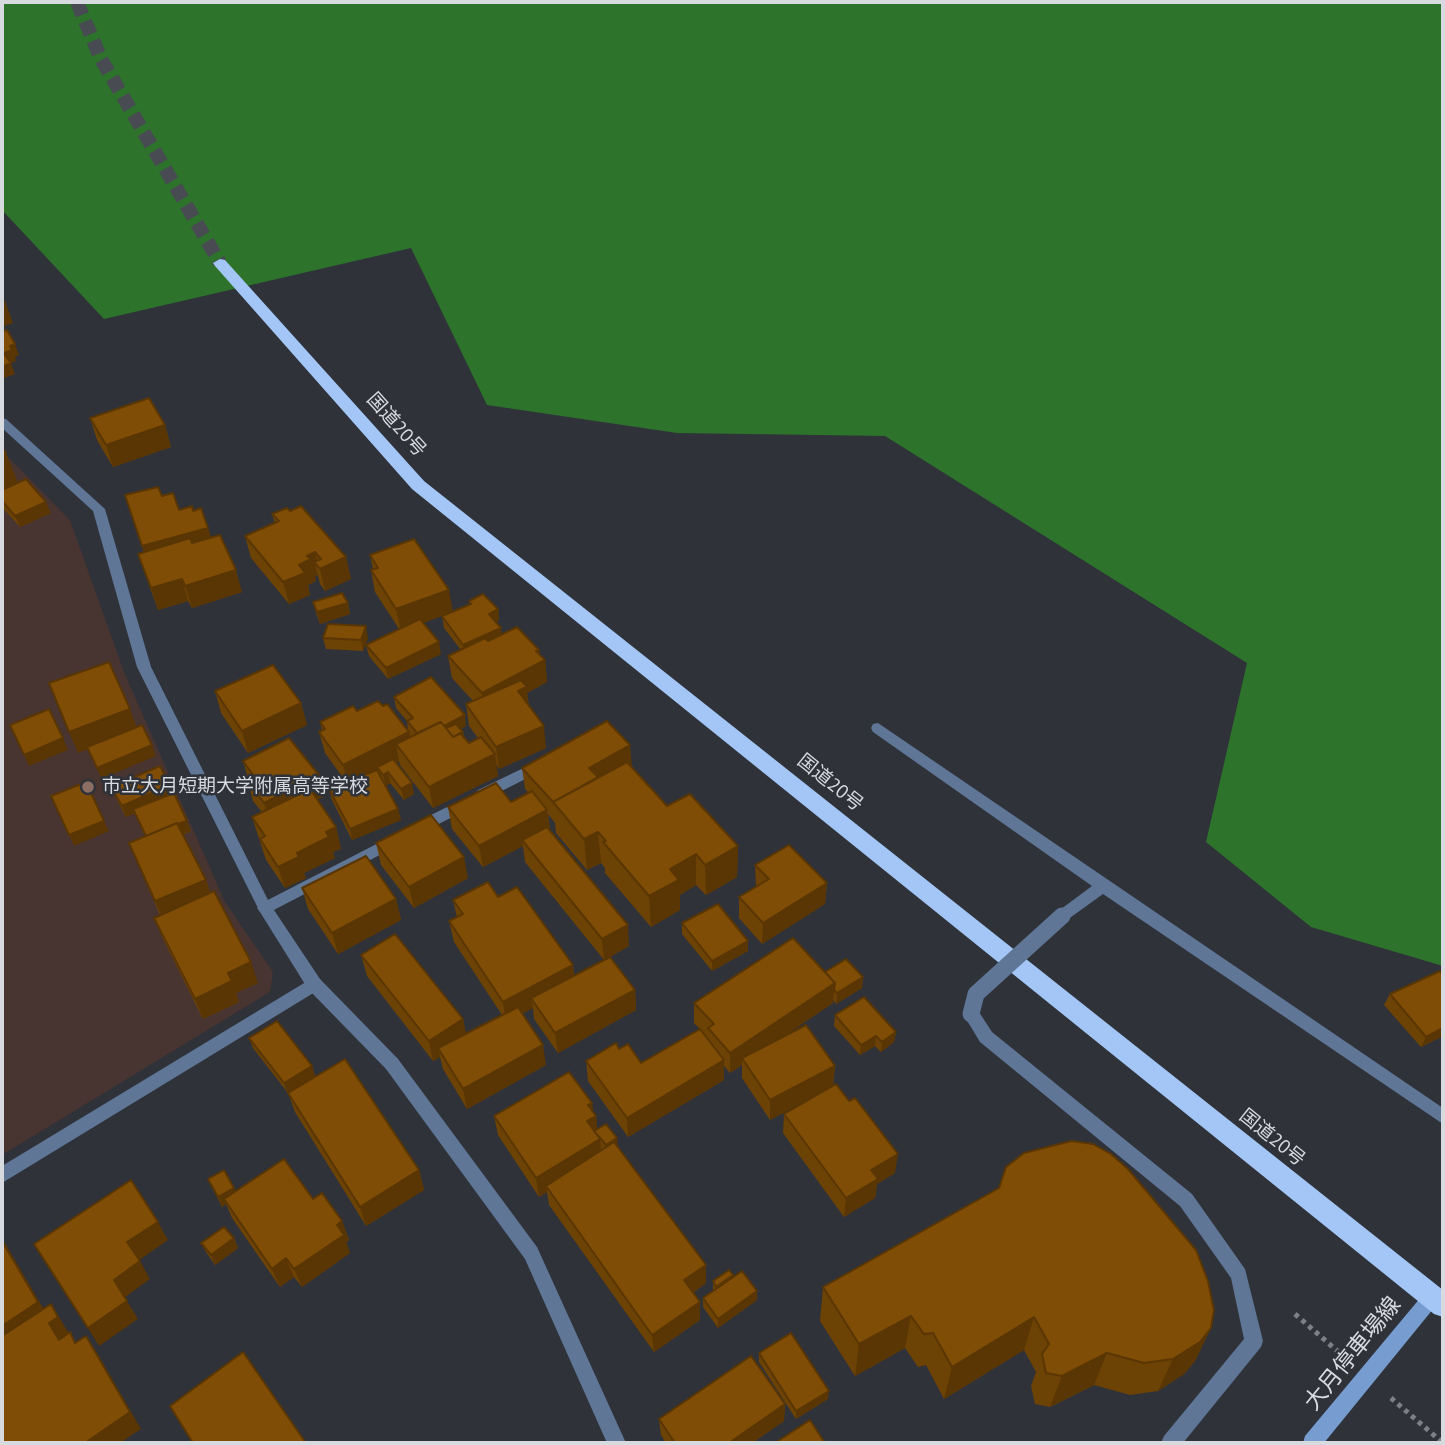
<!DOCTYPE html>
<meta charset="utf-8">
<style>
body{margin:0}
#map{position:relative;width:1445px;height:1445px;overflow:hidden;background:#2f3239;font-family:"PT Sans",sans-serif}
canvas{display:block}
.frame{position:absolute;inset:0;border:4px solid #d7dade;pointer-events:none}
</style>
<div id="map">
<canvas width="1445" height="1445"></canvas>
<div class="frame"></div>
</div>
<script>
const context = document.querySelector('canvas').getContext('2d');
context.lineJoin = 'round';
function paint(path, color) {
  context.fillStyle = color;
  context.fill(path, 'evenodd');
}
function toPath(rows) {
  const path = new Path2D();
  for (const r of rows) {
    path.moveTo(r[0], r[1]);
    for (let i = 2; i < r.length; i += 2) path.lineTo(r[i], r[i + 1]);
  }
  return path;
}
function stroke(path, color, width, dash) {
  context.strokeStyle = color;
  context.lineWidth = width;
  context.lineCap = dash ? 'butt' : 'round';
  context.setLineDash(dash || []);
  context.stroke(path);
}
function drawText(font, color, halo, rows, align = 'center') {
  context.font = font + ' "PT Sans","Noto Sans JP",sans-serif';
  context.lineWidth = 5;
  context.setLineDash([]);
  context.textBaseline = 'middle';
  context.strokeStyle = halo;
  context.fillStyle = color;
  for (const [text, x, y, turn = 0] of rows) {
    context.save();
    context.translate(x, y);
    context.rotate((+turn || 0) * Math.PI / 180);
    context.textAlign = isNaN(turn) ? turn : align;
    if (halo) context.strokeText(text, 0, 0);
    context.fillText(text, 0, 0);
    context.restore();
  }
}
paint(toPath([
 [2,451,70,520,124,672,225,902,273,972,270,992,2,1155]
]), '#483431');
paint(toPath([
 [2,2,1443,2,1443,966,1311,927,1206,842,1247,663,885,436,677,433,487,405,411,248,104,319,2,210]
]), '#2d732c');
stroke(toPath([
 [77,2,101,59,220,263]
]), '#484b52', 14, [14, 7]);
stroke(toPath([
 [1295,1314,1342,1355],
 [1391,1398,1443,1443]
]), '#7d8085', 5, [4.5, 4.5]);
paint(toPath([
 [540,760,545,761,547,765,545,769,488,798,478,798,476,794,478,790,540,760],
 [465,798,470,800,472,804,470,808,423,832,413,832,411,828,413,824,465,798],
 [394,835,399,837,401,841,399,845,270,912,265,914,260,912,257,908,260,904,394,835],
 [314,977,320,979,322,984,320,989,2,1183,2,1166,314,977]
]), '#5f7696');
paint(toPath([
 [2,418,6,419,105,509,151,667,270,904,320,979,398,1059,537,1247,626,1443,607,1443,525,1259,386,1069,308,989,260,912,137,667,93,511,2,428,2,418],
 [878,723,1443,1108,1443,1124,1103,894,1067,920,1062,922,1057,920,1054,916,1057,912,1092,886,873,732,871,728,873,724,878,723],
 [971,1007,977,1009,992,1032,1192,1194,1245,1269,1263,1341,1261,1347,1183,1443,1161,1443,1164,1436,1244,1339,1231,1278,1180,1206,980,1042,963,1014,965,1009,971,1007]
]), '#5f7696');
paint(toPath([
 [1432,1288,1438,1291,1441,1297,1438,1303,1324,1443,1303,1443,1305,1436,1426,1291,1432,1288]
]), '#779ccf');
paint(toPath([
 [220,259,225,260,424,481,1443,1290,1443,1317,1434,1314,412,489,215,266,213,263,220,259]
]), '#a3c6f6');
stroke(toPath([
 [971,1014,976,994,1062,916]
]), '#5f7696', 17);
paint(toPath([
 [90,418,165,425,171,447,113,467,97,440],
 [2,448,17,482,51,513,20,527,2,507],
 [125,495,162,496,179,510,193,511,208,528,211,538,242,592,192,608,188,601,158,610,138,554,144,552],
 [290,511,346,557,351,579,325,591,320,584,318,575,315,576,316,581,308,585,310,595,289,604,251,558,245,536,275,523,272,514],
 [370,555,453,612,470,605,469,601,498,609,499,620,496,622,502,635,540,656,545,660,547,682,527,693,529,706,546,748,499,769,496,764,498,776,433,808,400,765,399,761,396,763,414,794,404,800,390,783,386,786,398,809,401,820,352,840,332,800,329,789,346,782,325,753,319,732,322,730,320,722,357,711,383,706,408,731,407,721,396,708,394,697,466,726,461,729,463,732,464,737,469,743,478,738,469,726,466,704,473,701,452,678,448,656,461,650,444,628,442,616,451,612,423,623,441,654,388,679,369,656,366,645,399,629,375,592,371,570,373,569],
 [313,602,348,603,350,614,320,624,316,613],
 [323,638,368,638,363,651,326,649],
 [215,691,301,703,307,725,248,753,221,713],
 [243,761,319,775,324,796,317,800,336,827,341,849,333,852,335,858,304,873,306,878,285,888,266,860,252,817,262,812,253,801,247,779,248,778],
 [631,767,667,806,738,846,737,877,706,895,696,885,680,895,680,910,651,927,605,873,605,868,601,863,587,870,556,833,555,823,548,814,550,830,629,946,610,957,635,990,636,1010,558,1053,534,1019,533,1008,522,1014,546,1065,467,1109,443,1069,440,1057,433,1061,367,976,361,955,463,1019,466,1034,502,1015,454,942,449,921,457,917,453,900,498,897,573,965,574,976,604,960,525,862,523,846,483,867,452,829,448,807,511,802,529,793,525,789,522,768],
 [170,785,191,831,183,835,206,880,210,892,258,983,236,993,239,1002,203,1019,163,939,154,918,160,915,129,843,145,837,135,813,126,817,116,798,111,787],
 [376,843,468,878,414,908,381,865],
 [755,865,827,883,825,904,762,944,739,918,739,897,756,887],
 [302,888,396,899,401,920,338,954,308,909],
 [682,923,748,941,748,951,712,971,682,934],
 [825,972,863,977,862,988,836,1004,833,1000,833,1003,782,1037,835,1066,833,1086,895,1173,877,1184,875,1198,844,1217,783,1133,784,1114,831,1087,770,1120,742,1078,742,1065,730,1073,724,1066,724,1080,628,1137,588,1081,586,1061,619,1049,641,1063,700,1029,694,1023,694,1003],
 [1390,994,1443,1036,1421,1047,1384,1005],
 [835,1015,896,1032,894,1042,881,1052,875,1046,860,1055,834,1026],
 [249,1038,312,1066,315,1076,303,1084,419,1170,424,1190,366,1226,295,1112,288,1093,253,1048],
 [592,1103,593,1113,596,1116,597,1129,618,1147,706,1265,706,1283,693,1293,700,1320,654,1352,549,1205,547,1192,539,1197,498,1135,494,1116],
 [208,1179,236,1191,313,1199,342,1221,349,1240,346,1242,350,1253,302,1287,294,1277,280,1287,232,1218,226,1204,222,1207],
 [234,1238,238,1248,215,1265,206,1252,201,1243],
 [733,1275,733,1277,757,1300,718,1328,703,1307,703,1298,713,1291,713,1281],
 [823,1287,1211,1328,1195,1361,1184,1374,1158,1391,1130,1395,1094,1385,1050,1407,1035,1404,1031,1386,1036,1372,1024,1350,944,1399,926,1365,918,1367,905,1348,855,1376,820,1321],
 [759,1353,828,1399,796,1419,759,1362],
 [785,1404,784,1421,752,1443,666,1443,661,1435,659,1419]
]), '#6d4205');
paint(toPath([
 [5,301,13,323,2,327,2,303],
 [15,344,19,355,15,357,16,361,2,366,2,354,10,346],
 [11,363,15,374,2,379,2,367],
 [165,425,171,447,113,467,106,445],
 [6,453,19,485,2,493,2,455],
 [46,502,51,513,20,527,15,516],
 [208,528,215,550,149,568,142,546],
 [315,552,319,567,314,562,318,575,315,576,316,581,308,585,310,595,289,604,283,582,307,556],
 [346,557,351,579,325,591,320,569],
 [236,570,242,592,192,608,185,586],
 [182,579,188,601,158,610,151,588],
 [449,590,453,612,401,631,396,609],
 [348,603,350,614,320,624,317,612],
 [498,609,499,620,491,625,489,614],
 [366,626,368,638,363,651,361,640],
 [501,628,502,639,465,656,463,645],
 [439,642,441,654,388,679,386,668],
 [539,650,541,662,545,660,547,682,527,693,529,709,485,715,482,693],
 [301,703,307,725,248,753,242,731],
 [130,709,138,731,78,753,69,732],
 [465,715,466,726,450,735,421,738],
 [544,726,546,748,499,769,496,747],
 [409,732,414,754,396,744,399,761,380,770,377,767,378,771,349,786,343,765],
 [63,738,68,750,29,766,24,755],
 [152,745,156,756,101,779,97,768],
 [630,745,632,767,599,785,589,768],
 [495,754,498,776,433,808,429,787],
 [388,772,390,783,386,786,383,775],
 [319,775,324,796,270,824,264,803],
 [412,783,414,794,404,800,401,789],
 [170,785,174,796,126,817,122,806],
 [398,809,401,820,352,840,350,829],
 [547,810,550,831,522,840,523,846,483,867,479,846],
 [104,821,109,831,74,846,69,835],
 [187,821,191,831,150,848,146,837],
 [336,827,341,849,333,852,335,858,304,873,306,878,285,888,278,867,326,832],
 [598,832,601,863,587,870,584,839],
 [738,846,737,877,706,895,705,865],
 [696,854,696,885,680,895,680,910,651,927,649,896,670,869],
 [464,857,468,878,414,908,409,887],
 [206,880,213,901,164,922,155,901],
 [827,883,825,904,762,944,763,923],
 [396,899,401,920,338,954,332,933],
 [628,925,629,946,604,960,602,939],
 [748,941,748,951,712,971,712,961],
 [251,962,258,983,236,993,239,1002,203,1019,195,999,228,973],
 [573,965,575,986,531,998,533,1008,506,1022,503,1002],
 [863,977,862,988,836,1004,837,993],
 [835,983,833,1003,745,1063,742,1058,742,1065,730,1073,730,1053],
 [635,990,636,1010,558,1053,555,1033],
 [463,1019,467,1040,438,1048,440,1057,433,1061,429,1041],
 [1443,1028,1443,1036,1421,1047,1426,1037],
 [896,1032,894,1042,881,1052,882,1042],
 [876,1036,875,1046,860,1055,861,1045],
 [543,1045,546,1065,467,1109,463,1089],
 [724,1060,724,1080,628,1137,627,1118],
 [312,1066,315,1076,287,1094,284,1083],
 [835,1066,833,1086,770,1120,770,1100],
 [592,1103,594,1117,596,1116,598,1135,587,1121,588,1105],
 [617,1138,618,1148,607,1155,606,1145],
 [600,1139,602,1159,546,1186,547,1192,539,1197,536,1178],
 [898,1154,895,1173,877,1184,875,1198,844,1217,846,1198,871,1170],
 [419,1170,424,1190,366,1226,360,1207],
 [234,1188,238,1197,224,1199,226,1204,222,1207,218,1197],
 [342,1221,349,1240,346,1242,350,1253,302,1287,294,1269,337,1225],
 [158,1222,168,1240,138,1261,127,1242],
 [2,1238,50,1320,2,1352],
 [234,1238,238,1248,215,1265,211,1255],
 [286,1258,294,1277,280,1287,272,1269],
 [140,1261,150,1279,124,1298,114,1280],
 [706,1265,706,1283,685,1298,684,1280],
 [757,1291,757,1300,718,1328,718,1319],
 [127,1301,138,1319,99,1346,88,1328],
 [700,1302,700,1320,654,1352,652,1335],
 [51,1304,70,1335,59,1340,49,1323],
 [911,1316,905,1348,855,1376,859,1344],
 [1034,1317,1024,1350,944,1399,952,1367],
 [1211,1328,1195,1361,1184,1374,1158,1391,1173,1359],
 [86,1336,97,1353,141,1429,120,1443,85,1443],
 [1107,1353,1094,1385,1050,1407,1062,1376],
 [829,1391,828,1399,796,1419,796,1411],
 [785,1404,784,1421,752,1443,729,1443]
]), '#593604');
const building = toPath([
 [2,330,3,331,7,330,15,344,10,346,12,350,2,354,2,330],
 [4,354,11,363,2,367,2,355,4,354],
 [149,398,165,425,106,445,90,418,149,398],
 [2,448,6,453,2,455,2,448],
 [26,479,46,502,15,516,2,501,2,490,26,479],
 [158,487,162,496,173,493,179,510,192,506,193,511,201,508,208,528,142,546,125,495,158,487],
 [301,506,346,557,320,569,314,562,321,559,315,552,307,556,311,559,299,565,305,573,283,582,245,536,279,521,272,514,287,508,290,511,301,506],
 [220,535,236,570,185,586,182,579,151,588,138,554,190,538,192,543,220,535],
 [414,539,449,590,396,609,371,570,378,568,370,555,414,539],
 [342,593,348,603,317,612,313,602,342,593],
 [483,594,498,609,489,614,501,628,463,645,442,616,471,604,469,601,483,594],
 [420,619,439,642,386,668,366,645,420,619],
 [328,624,366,626,361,640,323,638,328,624],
 [517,627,539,650,536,651,545,660,482,693,448,656,485,638,488,641,517,627],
 [109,662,130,709,69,732,49,683,109,662],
 [273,665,301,703,242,731,215,691,273,665],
 [431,677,465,715,444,726,441,722,417,733,407,721,413,718,394,697,431,677],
 [521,680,527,687,518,691,544,726,496,747,466,704,521,680],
 [378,701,383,706,387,704,409,732,343,765,319,732,325,729,320,722,353,706,357,711,378,701],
 [49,709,63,738,24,755,10,725,49,709],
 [607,721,630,745,589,768,598,777,553,802,522,768,607,721],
 [441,722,453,737,460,733,469,743,481,737,495,754,429,787,396,744,441,722],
 [456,724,463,732,453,737,446,728,456,724],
 [142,725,152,745,97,768,87,747,142,725],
 [289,738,319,775,264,803,247,779,254,776,243,761,289,738],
 [393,759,412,783,401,789,388,772,383,775,377,767,393,759],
 [627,762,667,806,690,794,738,846,705,865,696,854,670,869,679,880,649,896,603,842,606,841,598,832,584,839,553,802,627,762],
 [160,766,170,785,122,806,111,787,160,766],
 [377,770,398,809,350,829,329,789,377,770],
 [86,782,104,821,69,835,51,796,86,782],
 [496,783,511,802,532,791,547,810,479,846,448,807,496,783],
 [310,789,336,827,326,832,329,837,297,853,299,857,278,867,260,839,265,836,252,817,310,789],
 [174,793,187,821,178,824,177,823,146,836,133,809,174,793],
 [431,815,464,857,409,887,376,843,431,815],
 [177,823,206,880,155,901,129,843,177,823],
 [547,827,628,925,602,939,522,840,547,827],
 [789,845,827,883,763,923,739,897,769,879,755,865,789,845],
 [366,856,396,899,332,933,302,888,366,856],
 [488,882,498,897,517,887,573,965,503,1002,449,921,463,914,453,900,488,882],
 [214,891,251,962,228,973,232,981,195,999,154,918,214,891],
 [718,904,748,941,712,961,682,923,718,904],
 [395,934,463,1019,429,1041,361,955,395,934],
 [793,938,835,983,730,1053,708,1028,714,1024,694,1003,793,938],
 [610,957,635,990,555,1033,531,998,610,957],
 [846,959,863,977,837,993,834,990,835,983,825,972,846,959],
 [1440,971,1443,975,1443,1028,1426,1037,1390,994,1440,971],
 [864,997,896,1032,882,1042,876,1036,861,1045,835,1015,864,997],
 [518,1007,543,1045,463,1089,438,1048,518,1007],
 [277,1021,312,1066,284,1083,249,1038,277,1021],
 [806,1025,835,1066,770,1100,742,1058,806,1025],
 [700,1029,724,1060,627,1118,586,1061,616,1043,619,1049,628,1044,641,1063,700,1029],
 [345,1059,419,1170,360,1207,288,1093,345,1059],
 [569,1072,592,1103,588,1105,596,1116,587,1121,600,1139,536,1178,494,1116,569,1072],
 [836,1084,849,1101,855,1098,898,1154,871,1170,878,1179,846,1198,784,1114,836,1084],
 [606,1124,617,1138,606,1145,594,1131,606,1124],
 [1071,1141,1093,1144,1111,1154,1128,1169,1196,1250,1208,1281,1214,1310,1211,1328,1200,1342,1173,1359,1144,1363,1107,1353,1062,1376,1046,1373,1042,1354,1049,1344,1034,1317,952,1367,933,1333,924,1334,911,1316,859,1344,823,1287,999,1188,1006,1167,1024,1153,1071,1141],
 [614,1142,706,1265,684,1280,700,1302,652,1335,546,1186,614,1142],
 [284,1159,313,1199,322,1193,342,1221,337,1225,344,1235,294,1269,286,1258,272,1269,224,1199,284,1159],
 [224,1170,234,1188,218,1197,208,1179,224,1170],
 [131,1180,158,1222,127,1242,140,1261,114,1280,127,1301,88,1328,34,1244,131,1180],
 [224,1227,234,1238,211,1255,201,1243,224,1227],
 [2,1241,38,1302,2,1326,2,1241],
 [729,1270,733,1275,716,1287,713,1281,729,1270],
 [742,1271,757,1291,718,1319,703,1298,742,1271],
 [51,1304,58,1317,49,1323,59,1340,70,1332,75,1343,86,1336,130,1412,85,1443,2,1443,2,1336,51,1304],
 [791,1333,829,1391,796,1411,759,1353,791,1333],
 [243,1352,306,1443,193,1443,170,1406,243,1352],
 [751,1356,785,1404,729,1443,675,1443,659,1419,751,1356],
 [810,1420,825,1443,775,1443,810,1420]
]);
paint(building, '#7f4d06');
stroke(building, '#593604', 2);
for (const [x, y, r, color] of [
 [88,787,7,"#8d6e63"]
]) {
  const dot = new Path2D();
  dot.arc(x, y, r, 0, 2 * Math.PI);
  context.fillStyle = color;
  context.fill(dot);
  stroke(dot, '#2f3239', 2.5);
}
drawText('19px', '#d7dade', '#2f3239', [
 ["国道20号",396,425,48],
 ["国道20号",830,783,39],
 ["国道20号",1272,1138,39]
]);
drawText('19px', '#d7dade', '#2f3239', [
 ["市立大月短期大学附属高等学校",102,787]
], 'left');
drawText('23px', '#d7dade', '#2f3239', [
 ["大月停車場線",1353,1354,-51]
]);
</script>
